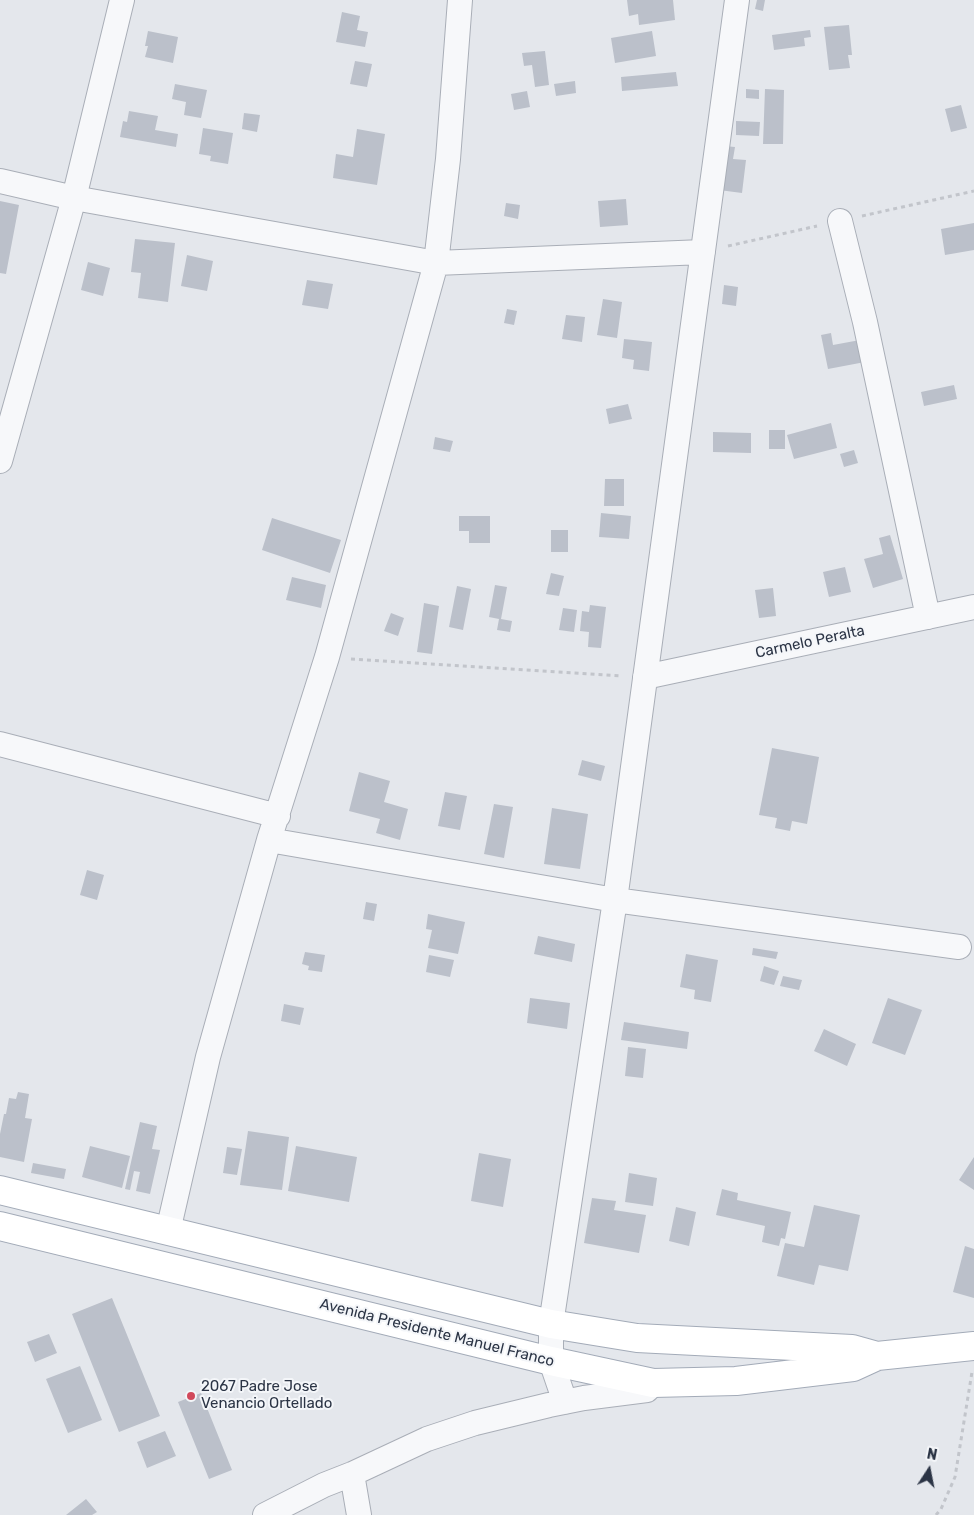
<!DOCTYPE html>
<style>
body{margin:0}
#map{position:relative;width:974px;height:1515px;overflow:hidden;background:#e4e7ec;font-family:Rubik,sans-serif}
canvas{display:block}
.north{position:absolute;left:904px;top:1445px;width:50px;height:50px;-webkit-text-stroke:4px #f4f6f9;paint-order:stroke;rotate:11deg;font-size:14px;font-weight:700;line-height:20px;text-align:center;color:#2b3445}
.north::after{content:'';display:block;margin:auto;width:18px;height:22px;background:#2b3445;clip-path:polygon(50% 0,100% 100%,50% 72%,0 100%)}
</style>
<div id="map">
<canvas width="974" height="1515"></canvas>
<div class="north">N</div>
</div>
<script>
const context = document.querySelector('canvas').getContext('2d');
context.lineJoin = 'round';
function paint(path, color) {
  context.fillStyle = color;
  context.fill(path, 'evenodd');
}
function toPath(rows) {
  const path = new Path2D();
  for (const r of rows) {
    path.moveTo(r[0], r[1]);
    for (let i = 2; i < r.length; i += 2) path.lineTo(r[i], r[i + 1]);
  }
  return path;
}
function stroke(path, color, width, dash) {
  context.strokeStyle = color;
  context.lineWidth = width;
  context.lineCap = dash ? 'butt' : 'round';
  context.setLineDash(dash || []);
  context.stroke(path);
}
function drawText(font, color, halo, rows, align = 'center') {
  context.font = font + ' Rubik,sans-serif';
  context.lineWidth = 4;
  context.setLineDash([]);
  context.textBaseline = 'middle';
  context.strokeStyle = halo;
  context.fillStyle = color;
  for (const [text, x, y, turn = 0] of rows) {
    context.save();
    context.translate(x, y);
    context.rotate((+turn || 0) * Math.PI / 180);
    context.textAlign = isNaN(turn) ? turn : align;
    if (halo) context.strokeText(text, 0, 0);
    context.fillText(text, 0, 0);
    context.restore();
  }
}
paint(toPath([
 [627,0,673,0,675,20,639,25,638,14,629,16],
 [757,0,765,0,763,11,755,9],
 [342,12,360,16,357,30,368,32,365,47,336,42],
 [849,25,852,55,848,55,850,68,829,70,824,27],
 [810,30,811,37,804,38,805,46,774,50,772,35],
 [148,31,178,37,173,63,145,57,148,46,145,46],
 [652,31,656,56,615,63,611,38],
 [545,51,549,85,535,87,532,65,524,66,522,53],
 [355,61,372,64,367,87,350,84],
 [676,72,678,86,622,91,621,77],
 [575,81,576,93,556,96,554,84],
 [175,84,207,90,201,118,184,115,186,102,172,99],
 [746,89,759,90,759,99,746,98],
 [765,89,784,90,783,144,763,144],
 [527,91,530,107,514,110,511,94],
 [961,105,967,128,951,132,945,109],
 [129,111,158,116,155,130,178,134,176,147,120,137,123,121,127,122],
 [244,113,260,115,257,132,242,129],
 [736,121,760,122,759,136,736,135],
 [203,128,233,133,228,164,210,161,211,156,199,154],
 [357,129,385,134,377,185,333,178,336,154,353,157],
 [724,146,735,147,733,159,746,160,742,193,719,190],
 [626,199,628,225,600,227,598,201],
 [0,201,19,205,6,274,0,273],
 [506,203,520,205,518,219,504,216],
 [974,223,974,250,945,255,941,229],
 [135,239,175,243,168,302,138,298,141,273,131,272],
 [187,255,213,261,207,291,181,286],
 [88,262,110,268,103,296,81,290],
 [307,280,333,284,328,309,302,305],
 [724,285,738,287,736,306,722,304],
 [603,299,622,302,617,338,597,335],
 [507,309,517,311,514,325,504,323],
 [566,315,585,317,582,342,562,339],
 [831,333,833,345,860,340,865,362,828,369,821,335],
 [624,339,652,342,649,371,633,369,634,360,622,358],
 [954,385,957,399,924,406,921,392],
 [628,404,632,419,609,424,606,409],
 [831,423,837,448,794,459,787,435],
 [769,430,785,430,785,449,769,449],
 [713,432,751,433,751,453,713,452],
 [435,437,453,441,450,452,433,449],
 [854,450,858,463,844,467,840,454],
 [605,479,624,479,624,506,604,506],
 [601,513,631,516,629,539,599,537],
 [459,516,490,516,490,543,469,543,469,531,459,531],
 [272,518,341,540,330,573,262,550],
 [551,530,568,530,568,552,551,552],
 [890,535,903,579,873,588,864,559,883,554,879,538],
 [845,567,851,592,829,597,823,572],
 [551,573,564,576,559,596,546,594],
 [292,577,326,585,321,608,286,600],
 [495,585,507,587,501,619,512,621,510,632,497,630,499,619,489,617],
 [457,586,471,589,463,630,449,627],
 [773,588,776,616,759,618,755,590],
 [424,603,439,606,432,654,417,652],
 [590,605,606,607,601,648,588,647,589,632,580,631,582,611,589,612],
 [563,608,577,610,574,632,559,630],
 [391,613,404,618,398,636,384,631],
 [772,748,819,757,807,824,792,821,790,831,775,828,777,818,759,815],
 [582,760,605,766,601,781,578,775],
 [359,772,390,781,384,802,408,809,400,840,376,833,380,819,349,811],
 [445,792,467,796,460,830,438,826],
 [494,804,513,807,504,858,484,854],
 [552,808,588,814,580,869,544,864],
 [87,870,104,875,97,900,80,895],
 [366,902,377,904,374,921,363,919],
 [428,914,465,922,458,954,428,948,432,930,426,929],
 [538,936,575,944,572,962,534,954],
 [753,948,778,952,776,959,752,955],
 [305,952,325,955,322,972,308,970,309,966,302,964],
 [686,954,718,960,711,1002,694,999,695,990,680,987],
 [429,955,454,960,450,977,426,972],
 [764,966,779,971,774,985,760,981],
 [783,976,802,980,799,990,780,986],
 [530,998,570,1003,567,1029,527,1023],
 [888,998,922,1010,905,1055,872,1043],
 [284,1004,304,1008,300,1025,281,1021],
 [624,1022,689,1032,687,1049,621,1040],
 [824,1029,856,1044,847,1066,814,1051],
 [628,1047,646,1049,643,1078,625,1076],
 [18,1092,29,1094,25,1118,32,1119,24,1162,0,1157,0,1134,4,1114,6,1114,9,1098,16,1099],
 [140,1122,157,1126,152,1149,160,1150,150,1194,136,1191,140,1172,134,1171,130,1190,125,1189],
 [248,1131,289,1137,282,1190,240,1185],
 [90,1146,130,1156,122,1188,82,1177],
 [296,1146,357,1157,349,1202,288,1191],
 [227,1147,242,1149,237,1175,223,1173],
 [479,1153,511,1159,503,1207,471,1201],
 [974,1157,974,1190,959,1180],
 [33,1163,66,1169,64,1179,31,1173],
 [629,1173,657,1178,653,1206,625,1202],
 [722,1189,738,1193,737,1200,791,1212,785,1239,781,1238,779,1246,762,1242,765,1226,716,1215],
 [592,1198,616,1201,614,1210,646,1215,639,1253,584,1243],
 [814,1205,860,1215,848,1271,819,1265,814,1285,777,1276,785,1243,804,1247],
 [676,1207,696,1212,689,1246,669,1241],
 [965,1246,974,1249,974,1298,953,1292],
 [112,1298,160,1416,119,1432,72,1314],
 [49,1334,57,1353,35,1362,27,1342],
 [80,1366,102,1420,68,1433,46,1379],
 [201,1393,232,1470,209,1479,178,1402],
 [165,1431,176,1456,147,1468,137,1442],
 [86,1499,97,1512,92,1515,66,1515]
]), '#bbc0ca');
const minor = toPath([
 [0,181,74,198,436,263,703,252],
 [840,221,865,322,928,617],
 [0,461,74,198,122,0],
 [645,677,974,607],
 [0,744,278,816],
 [269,840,615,900,959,947],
 [168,1231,208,1057,269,840,327,657,436,263,448,159,460,0],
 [565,1402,551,1361,551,1324,615,900,737,0],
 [352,1474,359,1515],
 [265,1515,324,1485,352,1474,427,1439,475,1423,549,1405,584,1398,647,1390,653,1383]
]);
const major = toPath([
 [0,1190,551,1324,637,1338,852,1349,877,1356],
 [0,1226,551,1361,653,1383,736,1381,853,1367,877,1356,974,1346]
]);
stroke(minor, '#a9aeb7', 26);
stroke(major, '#a3abb8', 30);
stroke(toPath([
 [862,216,974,191],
 [728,246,817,226],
 [351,659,621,676],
 [936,1515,941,1509,955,1477,972,1372]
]), '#c2c5cb', 3, [4, 4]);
stroke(minor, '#f7f8fa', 24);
stroke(major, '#fff', 28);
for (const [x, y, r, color] of [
 [191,1396,5,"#d1495b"]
]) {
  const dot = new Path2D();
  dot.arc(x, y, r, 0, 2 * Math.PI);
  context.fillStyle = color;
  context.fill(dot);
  stroke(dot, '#f4f6f9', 2);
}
drawText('15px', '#2b3445', '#f4f6f9', [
 ["Carmelo Peralta",810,642,-12],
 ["Avenida Presidente Manuel Franco",437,1333,14]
]);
drawText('15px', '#2b3445', '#f4f6f9', [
 ["2067 Padre Jose",201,1387],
 ["Venancio Ortellado",201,1404]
], 'left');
</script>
